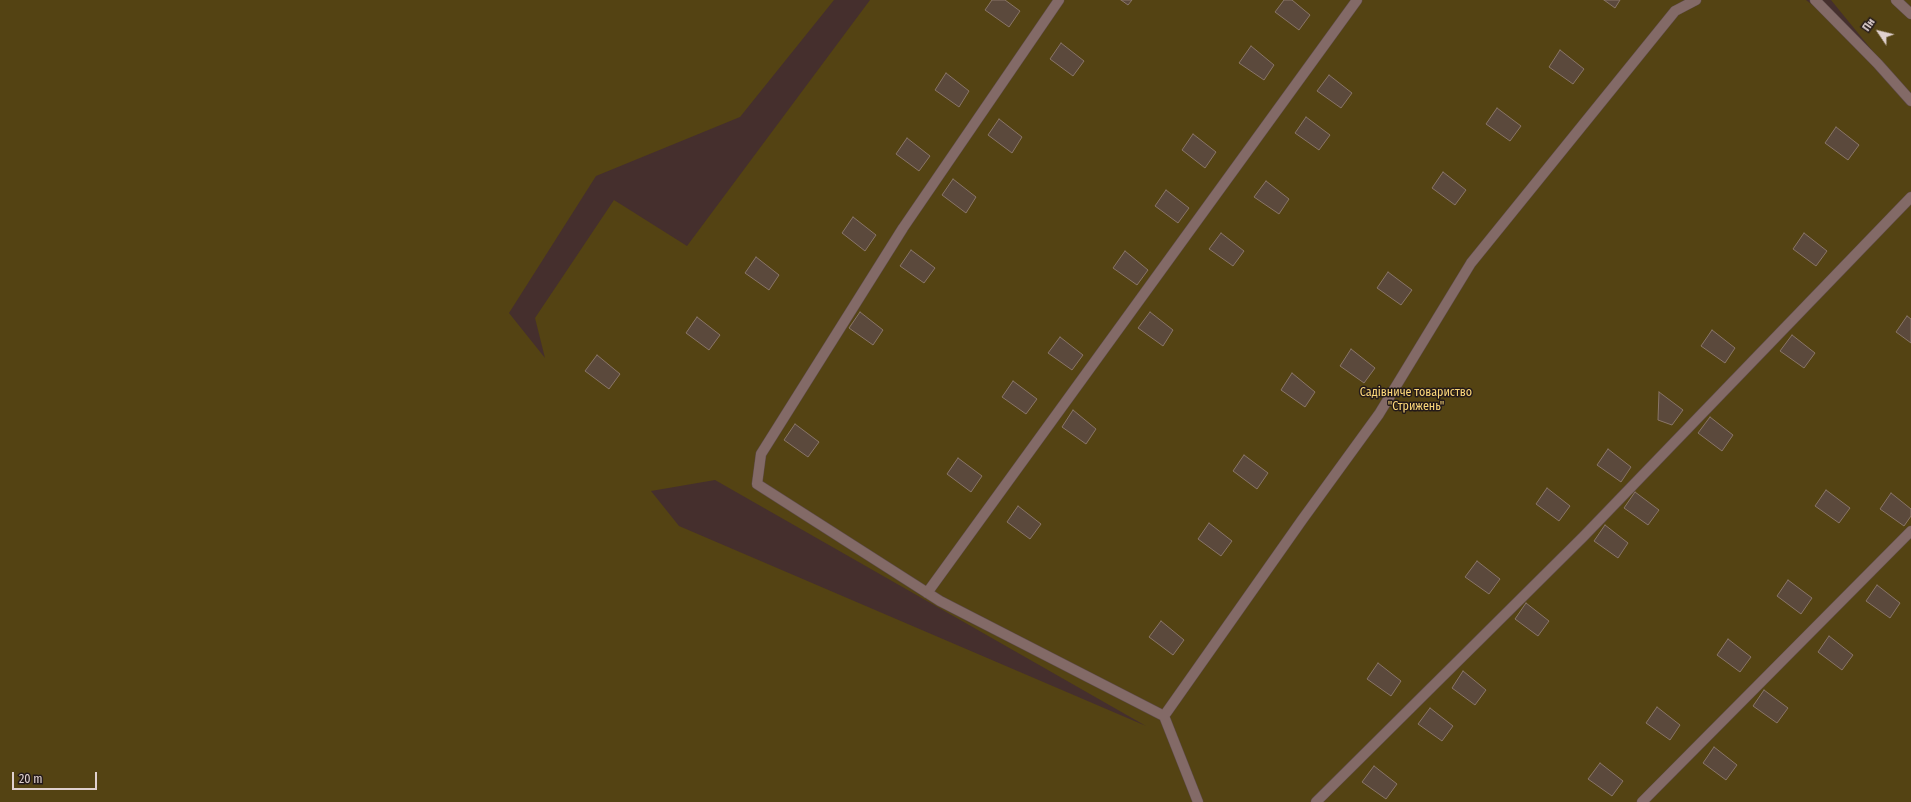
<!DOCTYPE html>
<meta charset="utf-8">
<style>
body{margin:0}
#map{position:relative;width:1911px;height:802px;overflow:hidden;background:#452f2d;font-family:"Fira Sans Condensed",sans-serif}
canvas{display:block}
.north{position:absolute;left:1859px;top:12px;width:40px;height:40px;-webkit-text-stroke:3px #241a19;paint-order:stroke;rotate:305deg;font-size:11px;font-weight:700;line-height:16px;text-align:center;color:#e0d1cf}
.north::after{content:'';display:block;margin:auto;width:14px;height:18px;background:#e0d1cf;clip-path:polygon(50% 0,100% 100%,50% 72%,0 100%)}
.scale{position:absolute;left:12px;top:772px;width:85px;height:18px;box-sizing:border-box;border:2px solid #e0d1cf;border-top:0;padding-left:5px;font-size:12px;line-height:14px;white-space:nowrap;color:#e0d1cf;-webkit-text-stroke:3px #241a19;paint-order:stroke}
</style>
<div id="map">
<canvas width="1911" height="802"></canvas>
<div class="north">Пн</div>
<div class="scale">20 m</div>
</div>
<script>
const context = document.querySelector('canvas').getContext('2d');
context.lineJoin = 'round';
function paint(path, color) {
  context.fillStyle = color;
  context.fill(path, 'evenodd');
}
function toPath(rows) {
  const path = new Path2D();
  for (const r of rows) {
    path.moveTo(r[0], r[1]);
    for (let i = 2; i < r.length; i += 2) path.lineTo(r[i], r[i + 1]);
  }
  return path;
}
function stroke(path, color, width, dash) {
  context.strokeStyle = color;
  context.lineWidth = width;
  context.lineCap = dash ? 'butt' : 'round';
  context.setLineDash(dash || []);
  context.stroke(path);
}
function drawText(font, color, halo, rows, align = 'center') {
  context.font = font + ' "Fira Sans Condensed",sans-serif';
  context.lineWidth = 3;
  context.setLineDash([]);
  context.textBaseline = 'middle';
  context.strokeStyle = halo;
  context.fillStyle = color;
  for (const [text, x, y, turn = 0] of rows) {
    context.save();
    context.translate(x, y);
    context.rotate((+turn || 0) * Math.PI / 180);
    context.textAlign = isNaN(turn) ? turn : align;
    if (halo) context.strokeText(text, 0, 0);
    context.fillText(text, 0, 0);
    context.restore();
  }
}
paint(toPath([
 [0,0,834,0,740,117,596,176,509,313,545,358,535,318,614,200,687,246,870,0,1806,0,1840,26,1911,104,1911,802,0,802],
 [715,480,1146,726,679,526,651,491],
 [1831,0,1911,0,1911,98]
]), '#544313');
const building = toPath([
 [992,0,1005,0,1020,11,1009,27,985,10,992,0],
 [1121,0,1132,0,1128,5,1121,0],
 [1284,0,1292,0,1310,15,1299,30,1275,12,1284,0],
 [1604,0,1620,0,1615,8,1604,0],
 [1061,43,1084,61,1073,76,1050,59,1061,43],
 [1251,46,1274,65,1264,80,1239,63,1251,46],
 [1560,50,1584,69,1573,84,1549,67,1560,50],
 [946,73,969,91,959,107,935,90,946,73],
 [1329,75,1352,93,1341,108,1317,91,1329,75],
 [1497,108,1521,126,1510,141,1486,124,1497,108],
 [1306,117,1330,135,1319,150,1295,133,1306,117],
 [999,119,1022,137,1012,153,988,135,999,119],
 [1836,127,1859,145,1848,160,1825,143,1836,127],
 [1193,134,1216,152,1205,168,1182,150,1193,134],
 [907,138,930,156,919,171,896,154,907,138],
 [1443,172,1466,190,1455,205,1432,188,1443,172],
 [953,179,976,197,966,213,942,195,953,179],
 [1266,181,1289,199,1279,214,1254,197,1266,181],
 [1166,190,1189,208,1178,223,1155,206,1166,190],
 [853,217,876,235,865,251,842,233,853,217],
 [1221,233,1244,251,1233,266,1209,249,1221,233],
 [1804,233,1827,251,1816,266,1793,249,1804,233],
 [911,250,935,268,924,283,900,266,911,250],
 [1125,251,1148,270,1137,285,1113,268,1125,251],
 [756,257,779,275,769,290,745,273,756,257],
 [1388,272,1412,290,1401,305,1377,288,1388,272],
 [860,312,883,330,873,345,849,328,860,312],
 [1150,312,1173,330,1163,346,1138,328,1150,312],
 [1907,316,1911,319,1911,343,1896,332,1907,316],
 [697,317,720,335,709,350,686,333,697,317],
 [1712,330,1735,348,1725,363,1701,346,1712,330],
 [1792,335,1815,353,1804,368,1780,351,1792,335],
 [1060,337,1083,355,1072,370,1048,353,1060,337],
 [1351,349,1375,368,1364,383,1340,366,1351,349],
 [597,355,620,374,609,389,585,371,597,355],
 [1292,373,1315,392,1305,407,1281,390,1292,373],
 [1013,381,1037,399,1026,414,1002,397,1013,381],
 [1659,392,1683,410,1672,425,1658,420,1659,392],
 [1073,410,1096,429,1086,444,1062,427,1073,410],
 [1710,417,1733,435,1722,451,1698,433,1710,417],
 [795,424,819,442,808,457,784,440,795,424],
 [1608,449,1631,467,1621,482,1597,465,1608,449],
 [1244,455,1268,473,1257,489,1233,471,1244,455],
 [958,458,982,476,971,492,947,474,958,458],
 [1547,488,1570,506,1559,521,1536,504,1547,488],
 [1826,490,1850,508,1839,523,1815,506,1826,490],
 [1635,492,1659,510,1648,525,1624,508,1635,492],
 [1891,493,1911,509,1911,516,1904,526,1880,509,1891,493],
 [1018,506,1041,524,1030,539,1007,522,1018,506],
 [1209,523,1232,541,1221,556,1198,539,1209,523],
 [1605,525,1628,543,1618,558,1594,541,1605,525],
 [1477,561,1500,579,1489,594,1465,577,1477,561],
 [1788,580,1812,598,1801,614,1777,596,1788,580],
 [1877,585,1900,603,1890,618,1866,601,1877,585],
 [1526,603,1549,621,1538,636,1515,619,1526,603],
 [1161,621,1184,640,1173,655,1149,637,1161,621],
 [1829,636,1853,655,1842,670,1818,652,1829,636],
 [1728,639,1751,657,1740,672,1717,655,1728,639],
 [1378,663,1401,681,1391,696,1367,679,1378,663],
 [1463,671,1486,690,1475,705,1452,688,1463,671],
 [1764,690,1788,708,1777,723,1753,706,1764,690],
 [1657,707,1680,725,1670,740,1646,723,1657,707],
 [1430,708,1453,726,1442,741,1418,724,1430,708],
 [1714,747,1737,765,1726,780,1703,763,1714,747],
 [1600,763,1623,781,1612,796,1588,779,1600,763],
 [1374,766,1397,784,1386,799,1362,782,1374,766]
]);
paint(building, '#5b493c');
stroke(building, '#897567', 1);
const minor = toPath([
 [1059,0,903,228,761,454,757,484,940,601,1164,716,1198,802],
 [1815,0,1878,64,1911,101],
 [1896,0,1911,14],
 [927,593,1357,0],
 [1164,716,1302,520,1379,414,1471,263,1675,11,1696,0],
 [1316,802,1583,537,1911,197],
 [1642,802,1911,531]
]);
stroke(minor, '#5e4b49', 11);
stroke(minor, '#836a67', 10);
drawText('12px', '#fdd87a', '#241a19', [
 ["Садівниче товариство",1416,393],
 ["\"Стрижень\"",1416,407]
]);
</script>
